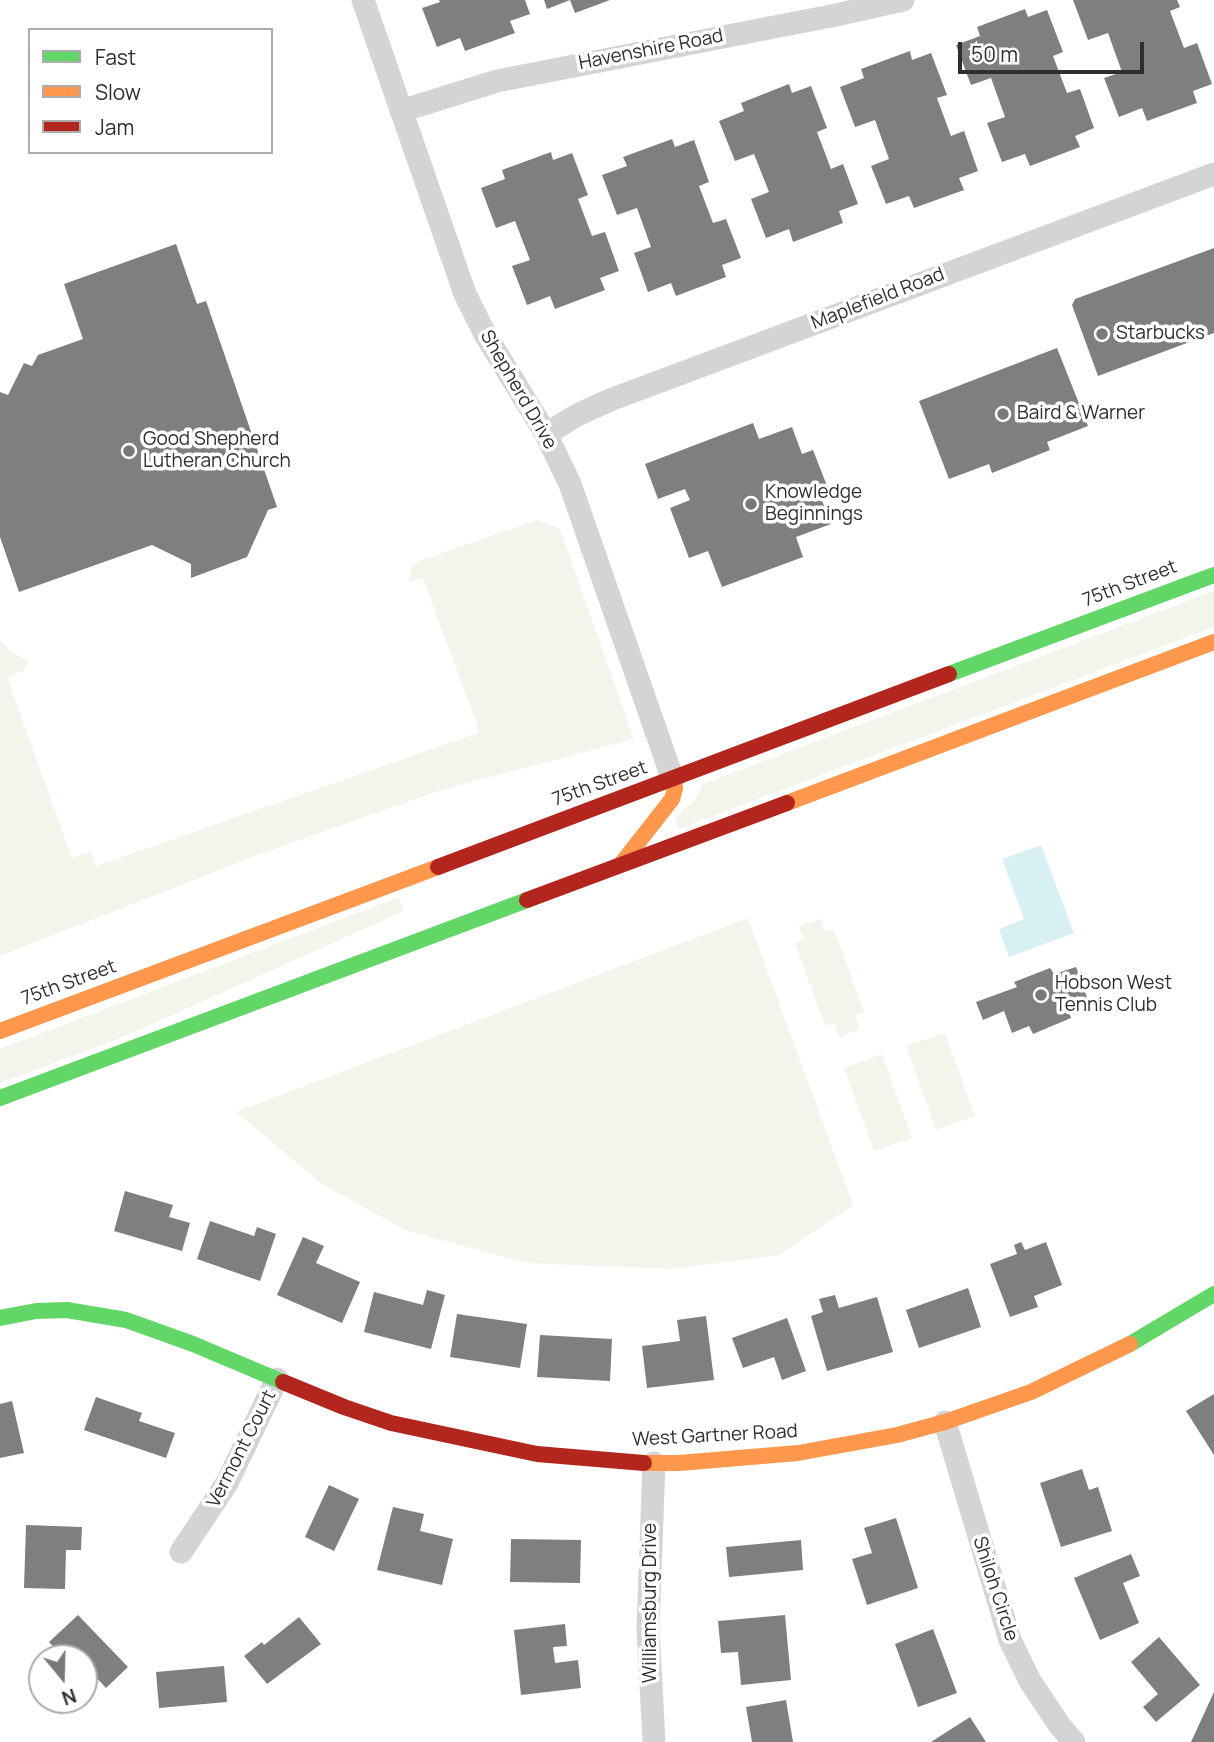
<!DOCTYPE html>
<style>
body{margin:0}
#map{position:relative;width:1214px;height:1742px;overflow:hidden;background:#fff;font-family:Manrope,sans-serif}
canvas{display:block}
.legend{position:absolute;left:28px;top:28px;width:245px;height:126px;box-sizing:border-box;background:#fff;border:2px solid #acacac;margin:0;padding:9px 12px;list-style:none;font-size:21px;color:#2f2f2f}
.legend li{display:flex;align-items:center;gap:14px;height:35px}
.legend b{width:35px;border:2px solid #acacac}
.north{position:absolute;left:28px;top:1644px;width:70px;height:70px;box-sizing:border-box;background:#fff;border:2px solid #acacac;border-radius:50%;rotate:161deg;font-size:19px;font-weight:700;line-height:28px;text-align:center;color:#2f2f2f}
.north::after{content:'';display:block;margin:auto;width:24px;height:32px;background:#787878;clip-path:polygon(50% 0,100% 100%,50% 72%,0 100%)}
.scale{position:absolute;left:958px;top:42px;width:186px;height:32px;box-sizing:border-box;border:4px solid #2f2f2f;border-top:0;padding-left:9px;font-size:21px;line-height:24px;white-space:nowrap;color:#2f2f2f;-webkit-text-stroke:5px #fff;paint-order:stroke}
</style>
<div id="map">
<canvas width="1214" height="1742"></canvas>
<ul class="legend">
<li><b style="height:9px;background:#63d668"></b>Fast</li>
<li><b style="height:9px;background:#ff974d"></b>Slow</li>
<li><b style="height:9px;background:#b3261e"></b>Jam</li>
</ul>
<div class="north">N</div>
<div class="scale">50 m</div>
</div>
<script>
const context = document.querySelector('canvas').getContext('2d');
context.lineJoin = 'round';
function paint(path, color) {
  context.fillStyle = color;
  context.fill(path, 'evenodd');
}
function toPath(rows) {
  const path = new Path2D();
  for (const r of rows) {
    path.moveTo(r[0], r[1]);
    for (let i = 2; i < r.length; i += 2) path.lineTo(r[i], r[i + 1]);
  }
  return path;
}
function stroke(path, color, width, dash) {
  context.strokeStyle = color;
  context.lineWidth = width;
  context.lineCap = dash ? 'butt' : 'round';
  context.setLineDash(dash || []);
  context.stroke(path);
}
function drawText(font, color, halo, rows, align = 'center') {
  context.font = font + ' Manrope,sans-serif';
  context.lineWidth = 7;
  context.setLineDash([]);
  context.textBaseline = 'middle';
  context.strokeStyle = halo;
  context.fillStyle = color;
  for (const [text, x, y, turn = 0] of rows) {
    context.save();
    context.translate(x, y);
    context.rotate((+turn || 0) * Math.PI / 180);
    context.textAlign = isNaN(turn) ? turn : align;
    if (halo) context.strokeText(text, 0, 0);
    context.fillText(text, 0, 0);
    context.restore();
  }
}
paint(toPath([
 [537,520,560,529,634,739,438,791,260,854,0,956,0,640,10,651,29,662,23,671,7,677,72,858,91,852,96,866,478,733,477,725,423,578,408,582,412,567,419,561],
 [1214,591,1214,627,678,829,674,819,694,801,703,784],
 [399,897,404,911,123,1037,0,1083,0,1049],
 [748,918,853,1205,779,1255,672,1269,528,1263,407,1231,322,1184,236,1112],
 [821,919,825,932,834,929,864,1012,855,1015,860,1029,839,1037,834,1023,825,1026,795,943,804,939,799,926],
 [945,1033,975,1116,936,1130,906,1046],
 [882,1054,912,1138,874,1151,844,1068]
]), '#f3f5ec');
paint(toPath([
 [1041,845,1074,933,1009,957,999,929,1024,919,1002,859]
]), '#d8f0f3');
paint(toPath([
 [439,0,525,0,530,14,510,21,515,33,465,51,460,38,437,47,422,8,440,2],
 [544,0,610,0,575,13,570,0,547,9],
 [1073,0,1177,0,1180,7,1170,11,1184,48,1197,43,1212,84,1193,91,1197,103,1147,121,1142,108,1119,117,1104,78,1122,72,1108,33,1088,40],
 [1025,9,1028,17,1047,10,1063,52,1053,56,1067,93,1080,89,1094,128,1075,136,1080,147,1030,166,1025,154,1002,162,987,123,1005,117,991,78,971,85,956,45,980,36,977,27],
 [910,51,912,60,931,53,947,95,937,98,951,136,964,131,978,171,959,178,964,190,914,208,909,196,886,204,871,166,889,159,875,120,855,127,840,87,864,78,861,69],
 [789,84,792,93,811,86,827,128,817,132,831,169,843,164,858,204,839,211,843,223,793,242,789,229,766,238,751,199,769,192,754,154,735,161,719,121,744,111,741,103],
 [672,139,675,147,694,140,709,182,699,186,713,223,726,219,741,258,722,265,726,277,676,296,671,283,648,292,634,253,651,247,637,208,617,215,602,175,627,166,623,157],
 [551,152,553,160,572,153,588,195,578,199,592,236,605,232,619,271,600,278,605,290,555,309,550,296,527,305,512,266,530,260,515,221,496,228,481,188,505,179,502,170],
 [176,244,197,304,206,301,277,507,268,510,247,557,191,578,191,564,152,545,19,592,0,537,0,392,8,395,24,363,32,366,38,355,83,339,64,284],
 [1214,248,1214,333,1098,376,1072,305,1075,299],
 [1057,348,1088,426,1047,442,1050,450,992,473,989,464,949,479,919,401],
 [753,423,759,439,792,427,802,454,813,450,829,491,820,495,831,524,796,537,803,557,722,587,708,551,689,558,670,508,690,500,685,489,658,499,645,464],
 [1076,967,1089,1003,1069,1012,1071,1018,1033,1034,1029,1026,1012,1033,1004,1011,983,1020,976,1002,1017,987,1014,982,1050,968,1054,974],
 [125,1191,173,1205,169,1217,190,1223,182,1251,114,1231],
 [210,1221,254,1236,257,1227,276,1234,260,1281,197,1259],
 [303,1237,324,1246,316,1263,360,1282,342,1323,277,1295],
 [1021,1242,1025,1250,1046,1242,1062,1285,1034,1296,1038,1307,1010,1317,990,1264,1017,1254,1014,1245],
 [968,1288,981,1327,919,1348,906,1310],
 [427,1290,445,1295,431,1349,364,1332,374,1292,423,1305],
 [835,1295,839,1308,877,1297,893,1352,827,1371,811,1316,823,1312,819,1299],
 [457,1314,527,1324,520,1368,450,1357],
 [706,1316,714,1380,647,1388,642,1346,680,1341,677,1320],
 [787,1318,806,1371,782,1380,774,1357,743,1368,732,1338],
 [540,1335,612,1339,610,1381,537,1377],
 [1214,1394,1214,1455,1186,1411],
 [96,1397,142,1413,139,1421,175,1433,166,1458,84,1430],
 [12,1401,24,1453,0,1458,0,1404],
 [1082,1469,1089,1490,1098,1487,1112,1531,1061,1547,1040,1483],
 [329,1485,359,1499,334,1551,305,1537],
 [393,1507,424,1514,420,1531,453,1539,442,1585,377,1570],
 [896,1518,918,1588,867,1605,852,1559,872,1553,864,1528],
 [26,1525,82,1527,81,1550,66,1550,65,1589,24,1588],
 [511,1539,581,1540,580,1583,510,1582],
 [801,1540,803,1570,729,1577,726,1547],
 [1131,1554,1140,1576,1123,1583,1139,1623,1100,1640,1074,1578],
 [78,1615,128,1667,106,1688,92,1673,84,1680,84,1658,64,1658,49,1642],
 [785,1615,791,1680,741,1685,738,1652,721,1653,718,1621],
 [299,1617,321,1644,267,1684,244,1656,262,1642,264,1645],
 [565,1624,567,1646,553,1647,555,1663,578,1660,581,1688,521,1695,514,1630],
 [933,1629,957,1693,918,1707,895,1644],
 [1159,1637,1200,1685,1156,1722,1143,1707,1158,1694,1131,1662],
 [224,1666,227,1702,159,1708,156,1672],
 [1214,1692,1214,1742,1191,1742],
 [786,1700,793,1742,752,1742,746,1707],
 [970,1717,986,1742,931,1742]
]), '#7f7f7f');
stroke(toPath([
 [363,0,465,294,486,336,546,434,570,484,673,780],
 [401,111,497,81,836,15,903,0],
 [546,434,577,415,610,400,1214,174],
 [945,1422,1010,1640,1030,1681,1060,1726,1074,1742],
 [654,1463,648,1628,654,1742],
 [181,1552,227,1483,277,1379]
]), '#d4d4d4', 23);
stroke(toPath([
 [949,674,1214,575],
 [0,1098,527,900],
 [0,1318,36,1311,67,1310,126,1320,193,1344,283,1382],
 [1130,1344,1214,1294]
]), '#63d668', 16);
stroke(toPath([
 [787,803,1214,642],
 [622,863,672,799,675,789,673,780],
 [0,1031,438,867],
 [644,1463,679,1463,798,1453,897,1435,945,1422,1031,1392,1130,1344]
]), '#ff974d', 16);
stroke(toPath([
 [438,867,949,674],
 [527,900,787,803],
 [283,1382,344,1407,391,1423,537,1454,644,1463]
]), '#b3261e', 16);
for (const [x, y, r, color] of [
 [1102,334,7,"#787878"],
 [1003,414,7,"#787878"],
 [129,451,7,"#787878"],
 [751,504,7,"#787878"],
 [1041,995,7,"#787878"]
]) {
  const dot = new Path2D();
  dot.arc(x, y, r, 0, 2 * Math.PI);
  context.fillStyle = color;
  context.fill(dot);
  stroke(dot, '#fff', 2.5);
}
drawText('19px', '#2f2f2f', '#fff', [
 ["Havenshire Road",651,50,-11],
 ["Maplefield Road",878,299,-21],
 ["Shepherd Drive",518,390,60],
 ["75th Street",1130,584,-21],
 ["75th Street",600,784,-20],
 ["75th Street",69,983,-20],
 ["West Gartner Road",715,1436,-3],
 ["Vermont Court",242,1449,-63],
 ["Shiloh Circle",995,1589,72],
 ["Williamsburg Drive",651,1603,-90]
]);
drawText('19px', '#2f2f2f', '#fff', [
 ["Starbucks",1116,334],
 ["Baird & Warner",1017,414],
 ["Good Shepherd",143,440],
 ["Lutheran Church",143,462],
 ["Knowledge",765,493],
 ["Beginnings",765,515],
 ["Hobson West",1055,984],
 ["Tennis Club",1055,1006]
], 'left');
</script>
